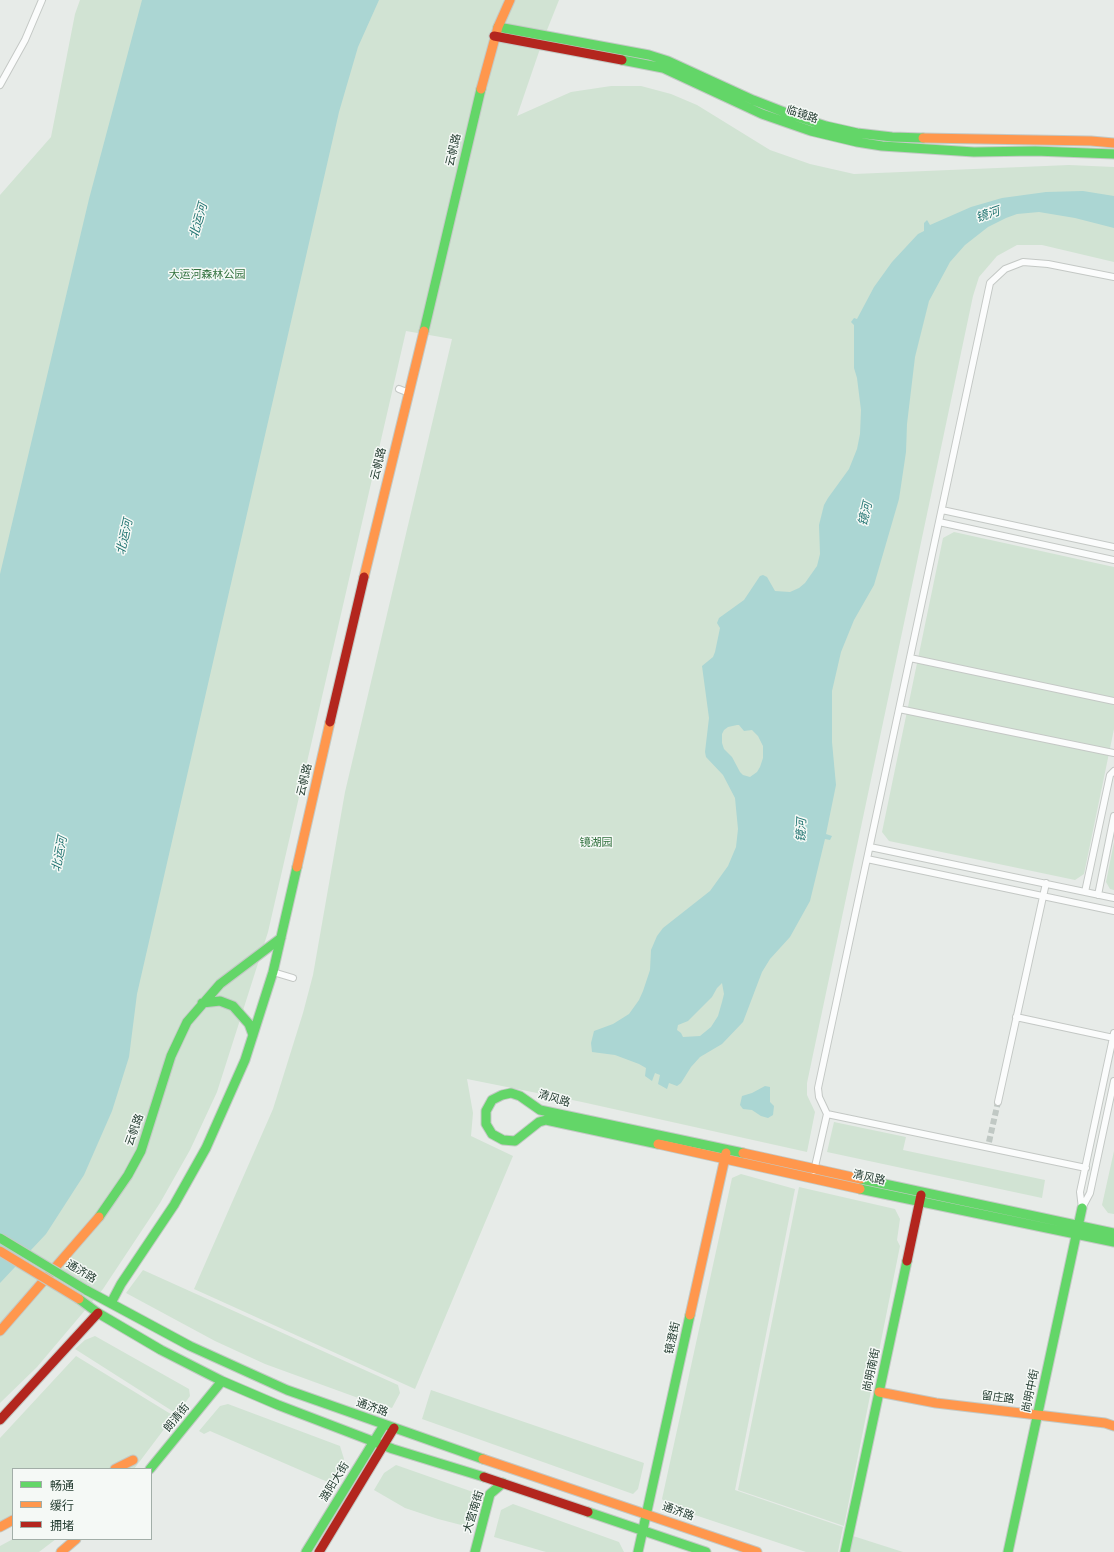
<!DOCTYPE html>
<meta charset="utf-8">
<style>
body{margin:0}
#map{position:relative;width:1114px;height:1552px;overflow:hidden;background:#e7ebe8;font-family:"DejaVu Sans","Noto Sans SC",sans-serif}
canvas{display:block}
.legend{position:absolute;left:12px;top:1468px;width:140px;height:72px;box-sizing:border-box;background:#f5f9f6;border:1px solid #a2aea8;margin:0;padding:5px 7px;list-style:none;font-size:12px;color:#253d32}
.legend li{display:flex;align-items:center;gap:8px;height:20px}
.legend b{width:20px;border:1px solid #a2aea8}
</style>
<div id="map">
<canvas width="1114" height="1552"></canvas>
<ul class="legend">
<li><b style="height:5px;background:#63d668"></b>畅通</li>
<li><b style="height:5px;background:#ff974d"></b>缓行</li>
<li><b style="height:5px;background:#b3261e"></b>拥堵</li>
</ul>
</div>
<script>
const context = document.querySelector('canvas').getContext('2d');
context.lineJoin = 'round';
function paint(path, color) {
  context.fillStyle = color;
  context.fill(path, 'evenodd');
}
function toPath(rows) {
  const path = new Path2D();
  for (const r of rows) {
    path.moveTo(r[0], r[1]);
    for (let i = 2; i < r.length; i += 2) path.lineTo(r[i], r[i + 1]);
  }
  return path;
}
function stroke(path, color, width, dash) {
  context.strokeStyle = color;
  context.lineWidth = width;
  context.lineCap = dash ? 'butt' : 'round';
  context.setLineDash(dash || []);
  context.stroke(path);
}
function drawText(font, color, halo, rows, align = 'center') {
  context.font = font + ' "DejaVu Sans","Noto Sans SC",sans-serif';
  context.lineWidth = 3;
  context.setLineDash([]);
  context.textBaseline = 'middle';
  context.strokeStyle = halo;
  context.fillStyle = color;
  for (const [text, x, y, turn = 0] of rows) {
    context.save();
    context.translate(x, y);
    context.rotate((+turn || 0) * Math.PI / 180);
    context.textAlign = isNaN(turn) ? turn : align;
    if (halo) context.strokeText(text, 0, 0);
    context.fillText(text, 0, 0);
    context.restore();
  }
}
paint(toPath([
 [80,0,559,0,543,40,517,116,571,92,611,86,641,86,671,94,697,105,770,150,810,164,854,174,1069,165,1114,167,1114,262,1042,245,1017,245,997,256,979,277,973,296,807,1083,807,1095,815,1112,807,1152,582,1102,467,1079,473,1113,471,1136,513,1156,415,1389,194,1289,273,1109,303,1013,313,975,345,792,452,339,406,331,268,932,217,1092,190,1150,160,1203,103,1289,37,1367,0,1403,0,195,51,137,75,14],
 [954,532,1114,567,1114,729,1084,874,1075,880,889,841,882,832,943,538],
 [1114,842,1114,890,1110,889,1106,882],
 [834,1122,906,1137,903,1150,1045,1180,1042,1198,827,1152],
 [1114,1151,1114,1214,1108,1213,1102,1205],
 [741,1174,795,1189,735,1490,843,1527,838,1552,806,1552,668,1506,662,1499,732,1178],
 [799,1187,895,1209,900,1219,897,1240,900,1246,844,1526,738,1490],
 [143,1270,398,1385,400,1393,392,1408,361,1399,265,1364,215,1341,126,1293],
 [95,1336,189,1389,190,1396,177,1414,75,1349,85,1340],
 [76,1356,174,1416,134,1469,13,1469,13,1526,0,1532,0,1438],
 [431,1390,644,1463,638,1489,633,1494,422,1419],
 [228,1404,340,1446,344,1459,330,1483,210,1431,204,1434,199,1431,220,1406],
 [396,1465,473,1492,475,1502,469,1527,438,1519,405,1508,374,1490,384,1473],
 [513,1504,619,1542,624,1552,546,1552,494,1537,501,1510],
 [853,1536,903,1552,849,1552],
 [13,1539,56,1539,39,1552,0,1552,0,1546]
]), '#d1e3d3');
paint(toPath([
 [142,0,379,0,358,47,339,112,137,994,129,1057,112,1111,84,1175,46,1234,0,1283,0,574,89,199],
 [1083,191,1114,196,1114,228,1075,218,1039,212,1017,214,1006,218,988,227,965,245,950,262,929,301,915,357,907,424,906,452,899,499,874,585,854,620,841,652,832,691,832,742,836,785,826,834,832,836,830,840,825,839,810,901,790,937,770,959,762,972,743,1022,722,1044,700,1057,691,1067,681,1083,677,1086,669,1083,667,1089,658,1084,660,1075,655,1073,652,1081,645,1076,646,1068,639,1064,615,1055,592,1052,591,1043,594,1031,613,1024,629,1014,639,1000,643,991,650,970,651,950,657,936,663,928,710,891,728,866,736,847,738,829,735,798,723,775,706,757,705,752,709,718,702,666,713,657,715,652,720,628,717,623,719,618,744,600,760,576,763,575,767,577,775,591,790,592,799,588,805,583,817,566,820,554,819,525,824,505,828,498,849,469,857,449,860,434,861,410,857,378,854,368,854,325,851,322,854,318,857,319,874,287,892,262,918,234,924,231,924,223,927,220,930,225,971,207,1002,198,1046,192],
 [737,725,739,725,744,731,752,730,758,736,763,746,763,758,760,767,757,772,750,777,743,775,740,772,732,757,724,749,722,743,722,734,724,730,728,727],
 [722,983,724,994,722,1002,718,1016,711,1027,700,1036,683,1037,681,1033,677,1030,678,1025,688,1021,712,997,717,988],
 [765,1086,770,1087,770,1102,774,1106,773,1115,768,1118,761,1116,752,1110,743,1109,740,1105,742,1096,752,1093]
]), '#abd6d3');
stroke(toPath([
 [989,1142,998,1102]
]), '#c0c8c4', 6, [6, 3]);
const street = toPath([
 [0,85,25,40,42,0],
 [399,389,409,393],
 [942,510,1114,547],
 [939,522,1114,560],
 [910,658,1114,701],
 [899,709,1114,753],
 [870,847,1114,898],
 [867,859,1114,911],
 [1085,892,1110,775,1114,771],
 [1098,895,1114,816],
 [273,972,293,978],
 [1016,1017,1114,1038],
 [998,1102,1046,883],
 [1086,1168,827,1114,819,1097,818,1088,990,283,1005,269,1023,262,1048,264,1114,277],
 [814,1171,827,1114],
 [1082,1208,1080,1192,1114,1033],
 [1082,1208,1090,1193,1114,1081]
]);
const fast = toPath([
 [498,27,649,55,668,61,753,100,789,114,826,126,857,133,892,137,923,138],
 [622,60,663,68,762,114,811,131,857,142,882,146,974,152,1035,151,1114,154],
 [424,331,481,89],
 [202,1003,220,1001,233,1006,249,1024,253,1035],
 [658,1144,546,1120,539,1122,515,1141,503,1140,492,1134,486,1124,486,1111,492,1100,502,1095,511,1093,520,1096,540,1110,743,1153],
 [861,1179,1114,1233],
 [860,1189,1114,1242],
 [99,1217,128,1175,141,1151,171,1056,187,1022,220,984,281,938],
 [86,1290,190,1346,287,1390,483,1459],
 [79,1299,98,1313,161,1350,222,1381,278,1405,393,1449,484,1477],
 [111,1303,121,1284,174,1205,206,1148,245,1060,273,972,297,867],
 [150,1469,222,1381],
 [588,1512,706,1552],
 [306,1552,384,1425],
 [475,1552,490,1494,503,1483],
 [638,1552,690,1315],
 [845,1552,907,1261],
 [1008,1552,1082,1208]
]);
const slow = toPath([
 [481,89,498,27,510,0],
 [923,138,1091,141,1114,143],
 [364,577,424,331],
 [297,867,330,722],
 [658,1144,860,1189],
 [743,1153,861,1179],
 [690,1315,726,1153],
 [0,1331,99,1217],
 [879,1392,936,1403,1105,1423,1114,1426],
 [483,1459,757,1552],
 [115,1469,133,1460],
 [0,1527,13,1520],
 [61,1552,76,1539]
]);
const jam = toPath([
 [494,36,622,60],
 [330,722,364,577],
 [907,1261,921,1195],
 [0,1420,98,1313],
 [484,1477,588,1512],
 [319,1552,394,1428]
]);
stroke(street, '#c4c8c5', 8);
stroke(fast, '#c3c9c5', 11);
stroke(slow, '#c3c9c5', 11);
stroke(jam, '#c3c9c5', 11);
stroke(street, '#fbfcfc', 6);
stroke(fast, '#63d668', 9);
stroke(slow, '#ff974d', 9);
stroke(jam, '#b3261e', 9);
const fastBridge = toPath([
 [0,1238,86,1290]
]);
const slowBridge = toPath([
 [0,1251,79,1299]
]);
stroke(fastBridge, '#c2cac6', 11, []);
stroke(slowBridge, '#c2cac6', 11, []);
stroke(fastBridge, '#63d668', 9);
stroke(slowBridge, '#ff974d', 9);
drawText('11px', '#253d32', '#f5f9f6', [
 ["临镜路",802,115,18],
 ["云帆路",454,150,-77],
 ["云帆路",379,464,-76],
 ["云帆路",305,780,-77],
 ["清风路",554,1099,17],
 ["云帆路",135,1130,-70],
 ["清风路",869,1178,12],
 ["通济路",81,1272,31],
 ["镜澄街",673,1338,-78],
 ["尚明南街",872,1370,-78],
 ["尚明中街",1031,1391,-78],
 ["留庄路",998,1398,7],
 ["通济路",372,1408,19],
 ["朗清街",177,1418,-51],
 ["潞阳大街",335,1482,-58],
 ["大营南街",474,1512,-73],
 ["通济路",678,1512,19]
]);
drawText('11px', '#32713e', '#f5f9f6', [
 ["大运河森林公园",207,275],
 ["镜湖园",596,843]
]);
drawText('italic 12px', '#237572', '#f5f9f6', [
 ["镜河",988,215,-18],
 ["北运河",199,221,-74],
 ["镜河",866,514,-77],
 ["北运河",125,537,-77],
 ["镜河",802,830,-87],
 ["北运河",60,854,-79]
]);
</script>
